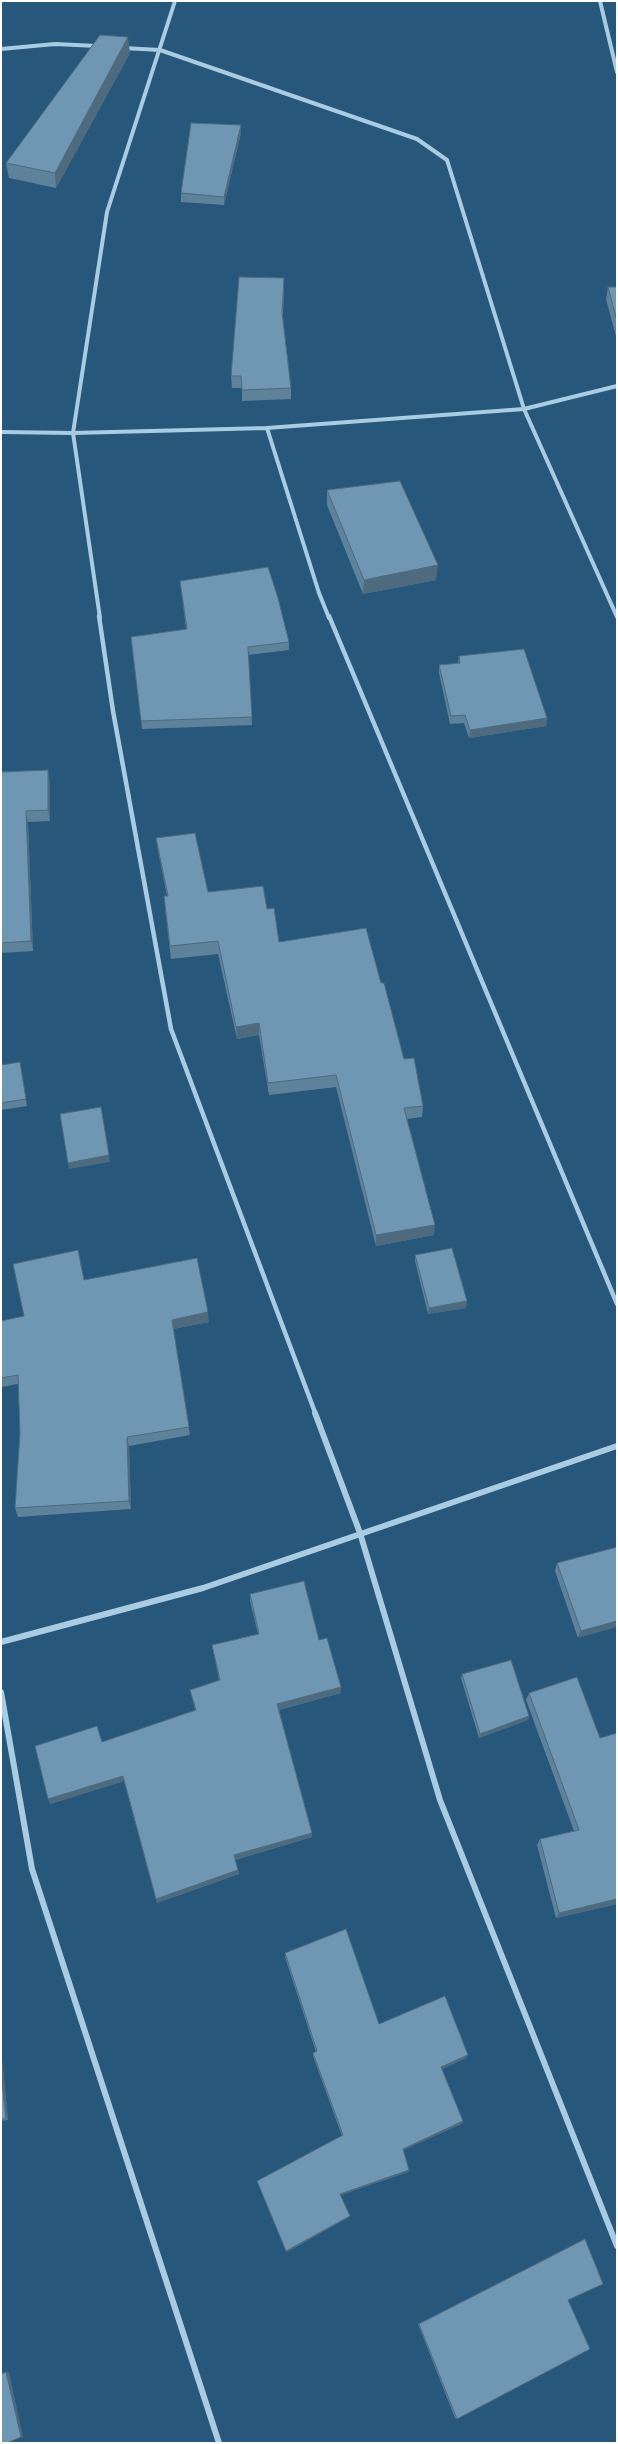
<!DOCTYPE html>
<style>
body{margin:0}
#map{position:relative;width:618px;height:2444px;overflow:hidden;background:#27577a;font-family:"Nunito Sans",sans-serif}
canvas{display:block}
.frame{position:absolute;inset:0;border:2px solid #fff;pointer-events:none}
</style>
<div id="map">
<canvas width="618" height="2444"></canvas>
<div class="frame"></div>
</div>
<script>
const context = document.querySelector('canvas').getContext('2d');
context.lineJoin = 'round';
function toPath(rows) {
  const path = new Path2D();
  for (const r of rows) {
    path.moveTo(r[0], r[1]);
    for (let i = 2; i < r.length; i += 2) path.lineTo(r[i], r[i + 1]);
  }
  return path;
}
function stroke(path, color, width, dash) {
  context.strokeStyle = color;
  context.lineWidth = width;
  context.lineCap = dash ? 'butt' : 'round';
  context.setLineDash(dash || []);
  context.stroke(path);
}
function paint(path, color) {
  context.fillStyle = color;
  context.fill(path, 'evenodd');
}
stroke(toPath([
 [600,1,617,72],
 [123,48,160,50,417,139,447,160,524,409,617,617],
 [1,49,55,44,97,46],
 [267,428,319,593,329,618],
 [1,432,73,433,267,428,524,409,617,386],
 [100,618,73,433,107,212,175,1]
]), '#aacce3', 4);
stroke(toPath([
 [99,616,113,711,171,1029,316,1415],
 [329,616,617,1304]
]), '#aacce3', 4.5);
stroke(toPath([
 [315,1413,360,1533,440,1800,617,2246],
 [1,1642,203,1588,617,1446],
 [1,1692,32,1869,219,2443]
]), '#aacce3', 6);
paint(toPath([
 [130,53,56,188,9,178,6,163],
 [241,125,241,133,224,205,181,202,181,193],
 [608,287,617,287,617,340,606,299],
 [284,289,283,317,291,388,291,399,242,401,242,388,232,388,231,376],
 [327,490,436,580,363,594,327,505],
 [180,581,289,642,289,650,248,655,252,725,142,729,131,637,186,629],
 [459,656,547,718,546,726,469,738,464,723,450,724,439,673,439,665,458,663],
 [1,772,50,781,50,821,28,822,33,951,1,953],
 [156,838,208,892,267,909,279,942,381,983,404,1059,423,1106,422,1117,407,1119,434,1235,376,1246,336,1087,269,1095,259,1035,237,1039,218,954,171,959,165,909,167,896,158,851],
 [1,1065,21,1069,27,1106,1,1110],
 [415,1255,466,1308,428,1314,415,1261],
 [84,1280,209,1322,173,1329,190,1435,129,1446,131,1509,18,1517,15,1508,20,1433,18,1384,1,1387,1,1321,24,1316],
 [617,1547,578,1638,555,1571,557,1563],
 [250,1594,319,1640,341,1687,341,1693,279,1710,312,1833,312,1837,235,1860,239,1874,157,1903,124,1781,50,1804,97,1726,102,1742,195,1710,190,1690,219,1680,212,1645,258,1634,250,1601],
 [462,1674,529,1716,528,1720,479,1738,461,1678],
 [529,1693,617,1904,556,1918,537,1845,540,1839,574,1831,526,1700],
 [285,1953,379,2024,466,2058,442,2069,463,2121,461,2124,403,2150,409,2170,408,2172,340,2195,350,2216,349,2217,287,2252,257,2181,342,2136,313,2056,313,2053,316,2052,285,1957],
 [1,2049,8,2120,1,2121],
 [585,2239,457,2419,455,2418,418,2324]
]), '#5f829b');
paint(toPath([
 [128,37,130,53,56,188,55,173],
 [241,125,241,133,224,205,224,197],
 [438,565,436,580,363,594,364,580],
 [547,718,546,726,469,738,470,730],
 [48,770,50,781,50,821,48,810],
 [26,811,28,822,33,951,31,941],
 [259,1023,259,1035,237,1039,236,1027],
 [101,1107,110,1162,69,1169,68,1163],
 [435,1225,434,1235,376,1246,376,1235],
 [467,1301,466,1308,428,1314,429,1308],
 [208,1312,209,1322,173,1329,172,1320],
 [127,1437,129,1446,131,1509,129,1501],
 [617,1621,617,1627,578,1638,581,1631],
 [341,1687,341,1693,278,1710,277,1704],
 [529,1716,528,1720,479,1738,480,1734],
 [123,1776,124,1781,50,1804,48,1799],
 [312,1833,312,1837,234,1860,234,1855],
 [238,1870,239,1874,157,1903,156,1899],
 [617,1899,617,1904,556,1918,559,1913],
 [1,2049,8,2120,6,2119,1,2072],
 [468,2055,466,2058,439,2070,441,2067],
 [463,2121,461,2124,402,2151,403,2149],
 [409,2170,408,2172,339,2196,340,2194],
 [350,2216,349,2217,287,2252,286,2251],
 [6,2372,9,2372,23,2437,7,2443]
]), '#4e6a7e');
const building = toPath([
 [100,35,128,37,55,173,6,163,100,35],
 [191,123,241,125,224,197,181,193,191,123],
 [239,277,284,278,282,313,291,388,242,390,241,376,231,376,239,277],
 [608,287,617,287,617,321,608,287],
 [400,481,438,565,364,580,327,490,400,481],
 [268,567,278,598,289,642,248,647,252,717,141,721,131,637,187,629,180,581,268,567],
 [524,649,547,718,470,730,465,715,451,716,439,665,460,663,459,656,524,649],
 [48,770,48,810,26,811,31,941,1,943,1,772,48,770],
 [195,833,208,892,263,886,267,909,274,908,279,942,366,928,381,983,384,983,404,1059,414,1058,423,1106,404,1108,435,1225,376,1235,336,1075,268,1083,259,1023,236,1027,218,941,170,946,164,896,168,896,156,838,195,833],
 [20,1062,26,1099,1,1103,1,1065,20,1062],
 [101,1107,109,1155,68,1163,60,1114,101,1107],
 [452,1248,467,1301,429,1308,415,1255,452,1248],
 [78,1250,84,1280,197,1258,208,1312,172,1320,189,1427,127,1437,129,1501,15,1508,20,1433,18,1375,1,1378,1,1321,24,1316,13,1264,78,1250],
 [617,1547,617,1621,581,1631,557,1563,617,1547],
 [304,1581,319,1640,327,1638,341,1687,277,1704,312,1833,234,1855,238,1870,156,1899,123,1776,48,1799,35,1746,97,1726,102,1742,196,1710,190,1690,220,1680,212,1645,259,1634,250,1594,304,1581],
 [511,1660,529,1716,480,1734,462,1674,511,1660],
 [577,1677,600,1738,617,1733,617,1899,559,1913,540,1839,579,1830,529,1693,577,1677],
 [346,1929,379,2024,445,1996,468,2055,441,2067,463,2121,403,2149,409,2170,340,2194,350,2216,286,2251,257,2181,343,2135,313,2053,317,2051,285,1953,346,1929],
 [1,2072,6,2119,1,2119,1,2072],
 [585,2239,603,2284,568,2300,590,2349,457,2419,419,2324,585,2239],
 [6,2372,21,2437,7,2443,1,2443,1,2374,6,2372]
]);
paint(building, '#6f97b4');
stroke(building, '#4e6a7e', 1);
</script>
